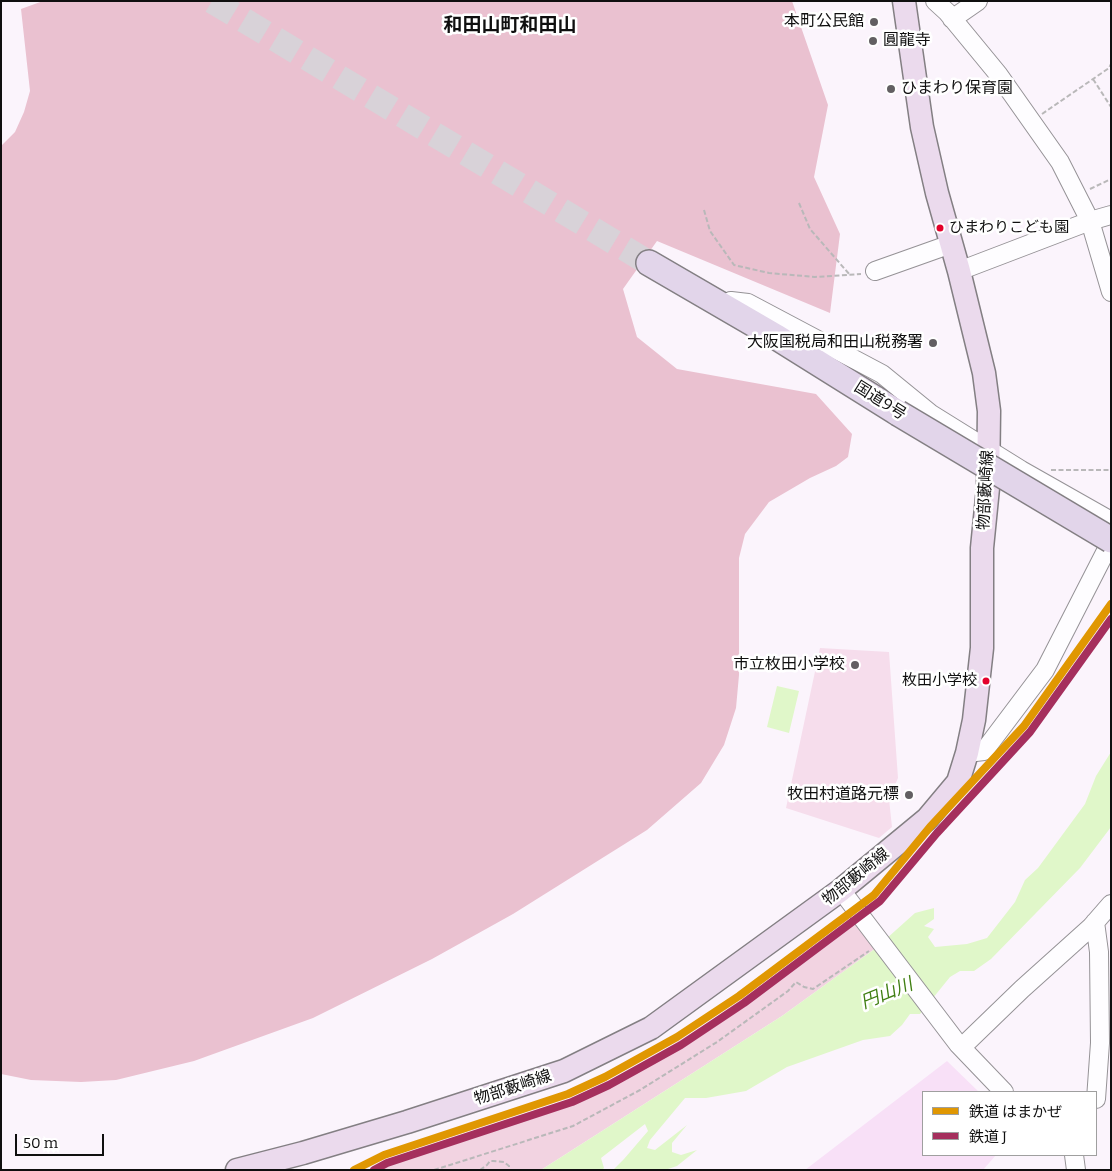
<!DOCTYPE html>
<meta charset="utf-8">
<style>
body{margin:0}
#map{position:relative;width:1112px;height:1171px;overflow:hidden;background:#fbf4fc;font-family:Bitter,"Noto Sans JP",serif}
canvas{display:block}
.frame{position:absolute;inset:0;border:2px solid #0f0f0f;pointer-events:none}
.legend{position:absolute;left:922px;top:1091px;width:175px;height:65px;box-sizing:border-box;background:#fff;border:1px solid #9f9f9f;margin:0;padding:6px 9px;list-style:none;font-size:15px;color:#0f0f0f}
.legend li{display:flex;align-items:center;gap:10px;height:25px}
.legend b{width:25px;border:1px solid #9f9f9f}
.scale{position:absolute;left:15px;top:1134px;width:89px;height:22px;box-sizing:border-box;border:2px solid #0f0f0f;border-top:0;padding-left:6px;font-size:15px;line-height:18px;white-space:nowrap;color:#0f0f0f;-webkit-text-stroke:4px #fff;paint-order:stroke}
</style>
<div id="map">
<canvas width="1112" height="1171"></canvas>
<div class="frame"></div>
<ul class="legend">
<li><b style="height:6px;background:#e09702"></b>鉄道 はまかぜ</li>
<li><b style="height:6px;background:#a52f5d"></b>鉄道 J</li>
</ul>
<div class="scale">50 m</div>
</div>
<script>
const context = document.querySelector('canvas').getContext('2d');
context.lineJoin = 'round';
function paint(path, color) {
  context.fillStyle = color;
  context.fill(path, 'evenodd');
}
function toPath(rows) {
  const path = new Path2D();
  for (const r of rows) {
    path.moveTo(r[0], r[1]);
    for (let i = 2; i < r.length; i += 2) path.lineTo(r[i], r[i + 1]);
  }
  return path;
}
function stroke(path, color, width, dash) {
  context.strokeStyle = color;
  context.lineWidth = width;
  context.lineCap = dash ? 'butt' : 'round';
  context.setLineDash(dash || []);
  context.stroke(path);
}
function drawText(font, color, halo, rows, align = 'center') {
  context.font = font + ' Bitter,"Noto Sans JP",serif';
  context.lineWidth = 5;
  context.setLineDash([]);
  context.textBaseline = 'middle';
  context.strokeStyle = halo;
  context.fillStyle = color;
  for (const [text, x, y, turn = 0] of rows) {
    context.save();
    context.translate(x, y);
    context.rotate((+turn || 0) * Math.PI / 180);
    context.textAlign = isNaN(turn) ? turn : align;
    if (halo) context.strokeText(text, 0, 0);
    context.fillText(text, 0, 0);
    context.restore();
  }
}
paint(toPath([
 [947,1061,979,1092,923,1092,923,1155,996,1155,983,1170,805,1170]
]), '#f8e0f7');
paint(toPath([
 [855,918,876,948,782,1016,541,1170,373,1170,429,1146,560,1104,640,1065,711,1021]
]), '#f2d3e1');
paint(toPath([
 [43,1,792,1,828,105,814,177,840,234,830,313,657,241,623,289,637,337,677,369,816,394,852,434,848,457,836,466,810,478,769,502,745,534,739,558,739,675,736,708,724,745,701,783,647,830,513,914,432,959,313,1018,194,1061,116,1080,81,1082,31,1080,1,1074,1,146,15,132,24,112,30,91,21,9]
]), '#eac1d0');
paint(toPath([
 [820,648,889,652,898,778,889,799,892,827,879,838,786,808]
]), '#f6ddec');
paint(toPath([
 [777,686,799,691,789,733,767,727],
 [1111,752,1111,827,1080,868,991,959,974,971,960,971,950,977,920,1014,910,1014,902,1025,890,1036,863,1040,787,1067,746,1091,706,1098,685,1098,650,1140,647,1148,655,1150,687,1125,672,1143,672,1152,681,1155,697,1150,677,1166,665,1170,613,1170,624,1159,648,1131,645,1124,601,1158,604,1168,602,1170,541,1170,782,1016,876,948,915,913,934,908,934,919,924,926,934,929,928,937,935,947,967,944,987,938,1015,902,1025,880,1038,868,1085,804,1096,776]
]), '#e0f7c9');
stroke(toPath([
 [212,1,649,263]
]), '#d8d2d8', 25, [25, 12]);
const minor = toPath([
 [935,1,947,12,998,74,1060,162,1090,221,1111,292],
 [952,19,978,1],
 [875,271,951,244],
 [959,271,1090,221,1111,215],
 [727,309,731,301,748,303,882,374,931,414,1021,470,1111,521],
 [967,753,984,751,1045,670,1111,541],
 [841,890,958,1044,1004,1092],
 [1095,922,1099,952,1100,1043,1096,1099],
 [962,1047,1022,989,1091,927,1111,904],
 [1074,1155,1076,1170]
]);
const major = toPath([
 [237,1170,303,1153,407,1122,564,1071,651,1028,841,890,927,819,958,782,967,753,974,720,982,648,982,548,988,488,989,411,984,373,959,271,937,193,922,127,904,1]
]);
const highway = toPath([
 [649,263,778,338,898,413]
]);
stroke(minor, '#959296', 20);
stroke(major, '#837f83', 25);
stroke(highway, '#837f83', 28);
stroke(toPath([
 [1093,79,1111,107],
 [1042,114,1109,68,1111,64],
 [1090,189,1111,179],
 [799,203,810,229,850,275],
 [704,210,710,231,734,265,769,273,815,277,861,274],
 [1051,470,1111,470],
 [434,1170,573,1126,640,1090,717,1042,788,991,796,982,804,987,813,989,869,951],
 [480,1170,487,1165,490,1161,493,1161,504,1162,509,1166,509,1170]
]), '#b9b8b9', 2, [5, 2.5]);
stroke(minor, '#fefdff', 18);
stroke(major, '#ebdaed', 22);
stroke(highway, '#e2d5ea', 25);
const highwayBridge = toPath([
 [898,413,1111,540]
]);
stroke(highwayBridge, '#837f83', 28, []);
stroke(highwayBridge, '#e2d5ea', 25);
stroke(toPath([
 [354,1170,384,1155,568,1094,605,1077,677,1037,739,996,874,895,930,827,1024,726,1111,604]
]), '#e09702', 8);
stroke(toPath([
 [374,1170,387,1163,572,1102,609,1085,681,1045,744,1003,880,901,937,833,1030,732,1111,619]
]), '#a52f5d', 8);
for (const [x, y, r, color] of [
 [874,22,5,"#625f62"],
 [873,41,5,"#625f62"],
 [891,89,5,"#625f62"],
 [940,228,4.5,"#e4002b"],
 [933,343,5,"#625f62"],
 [855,665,5,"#625f62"],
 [986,681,4.5,"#e4002b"],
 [909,795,5,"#625f62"]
]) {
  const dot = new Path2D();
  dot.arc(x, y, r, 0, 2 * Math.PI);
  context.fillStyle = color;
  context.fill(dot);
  stroke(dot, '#fff', 2);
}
drawText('15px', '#0f0f0f', '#fff', [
 ["ひまわりこども園",949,228],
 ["枚田小学校",977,681,"right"]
], 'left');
drawText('16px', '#0f0f0f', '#fff', [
 ["本町公民館",864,22],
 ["圓龍寺",883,41,"left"],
 ["ひまわり保育園",901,89,"left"],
 ["大阪国税局和田山税務署",923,343],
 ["市立枚田小学校",845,665],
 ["牧田村道路元標",899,795]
], 'right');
drawText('16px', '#0f0f0f', '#fff', [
 ["国道9号",880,401,32],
 ["物部藪崎線",986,490,-87],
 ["物部藪崎線",856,877,-39],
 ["物部藪崎線",513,1088,-18]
]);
drawText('italic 18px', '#407f13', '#fff', [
 ["円山川",887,994,-22]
]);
drawText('bold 19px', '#0f0f0f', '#fff', [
 ["和田山町和田山",510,26]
]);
</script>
